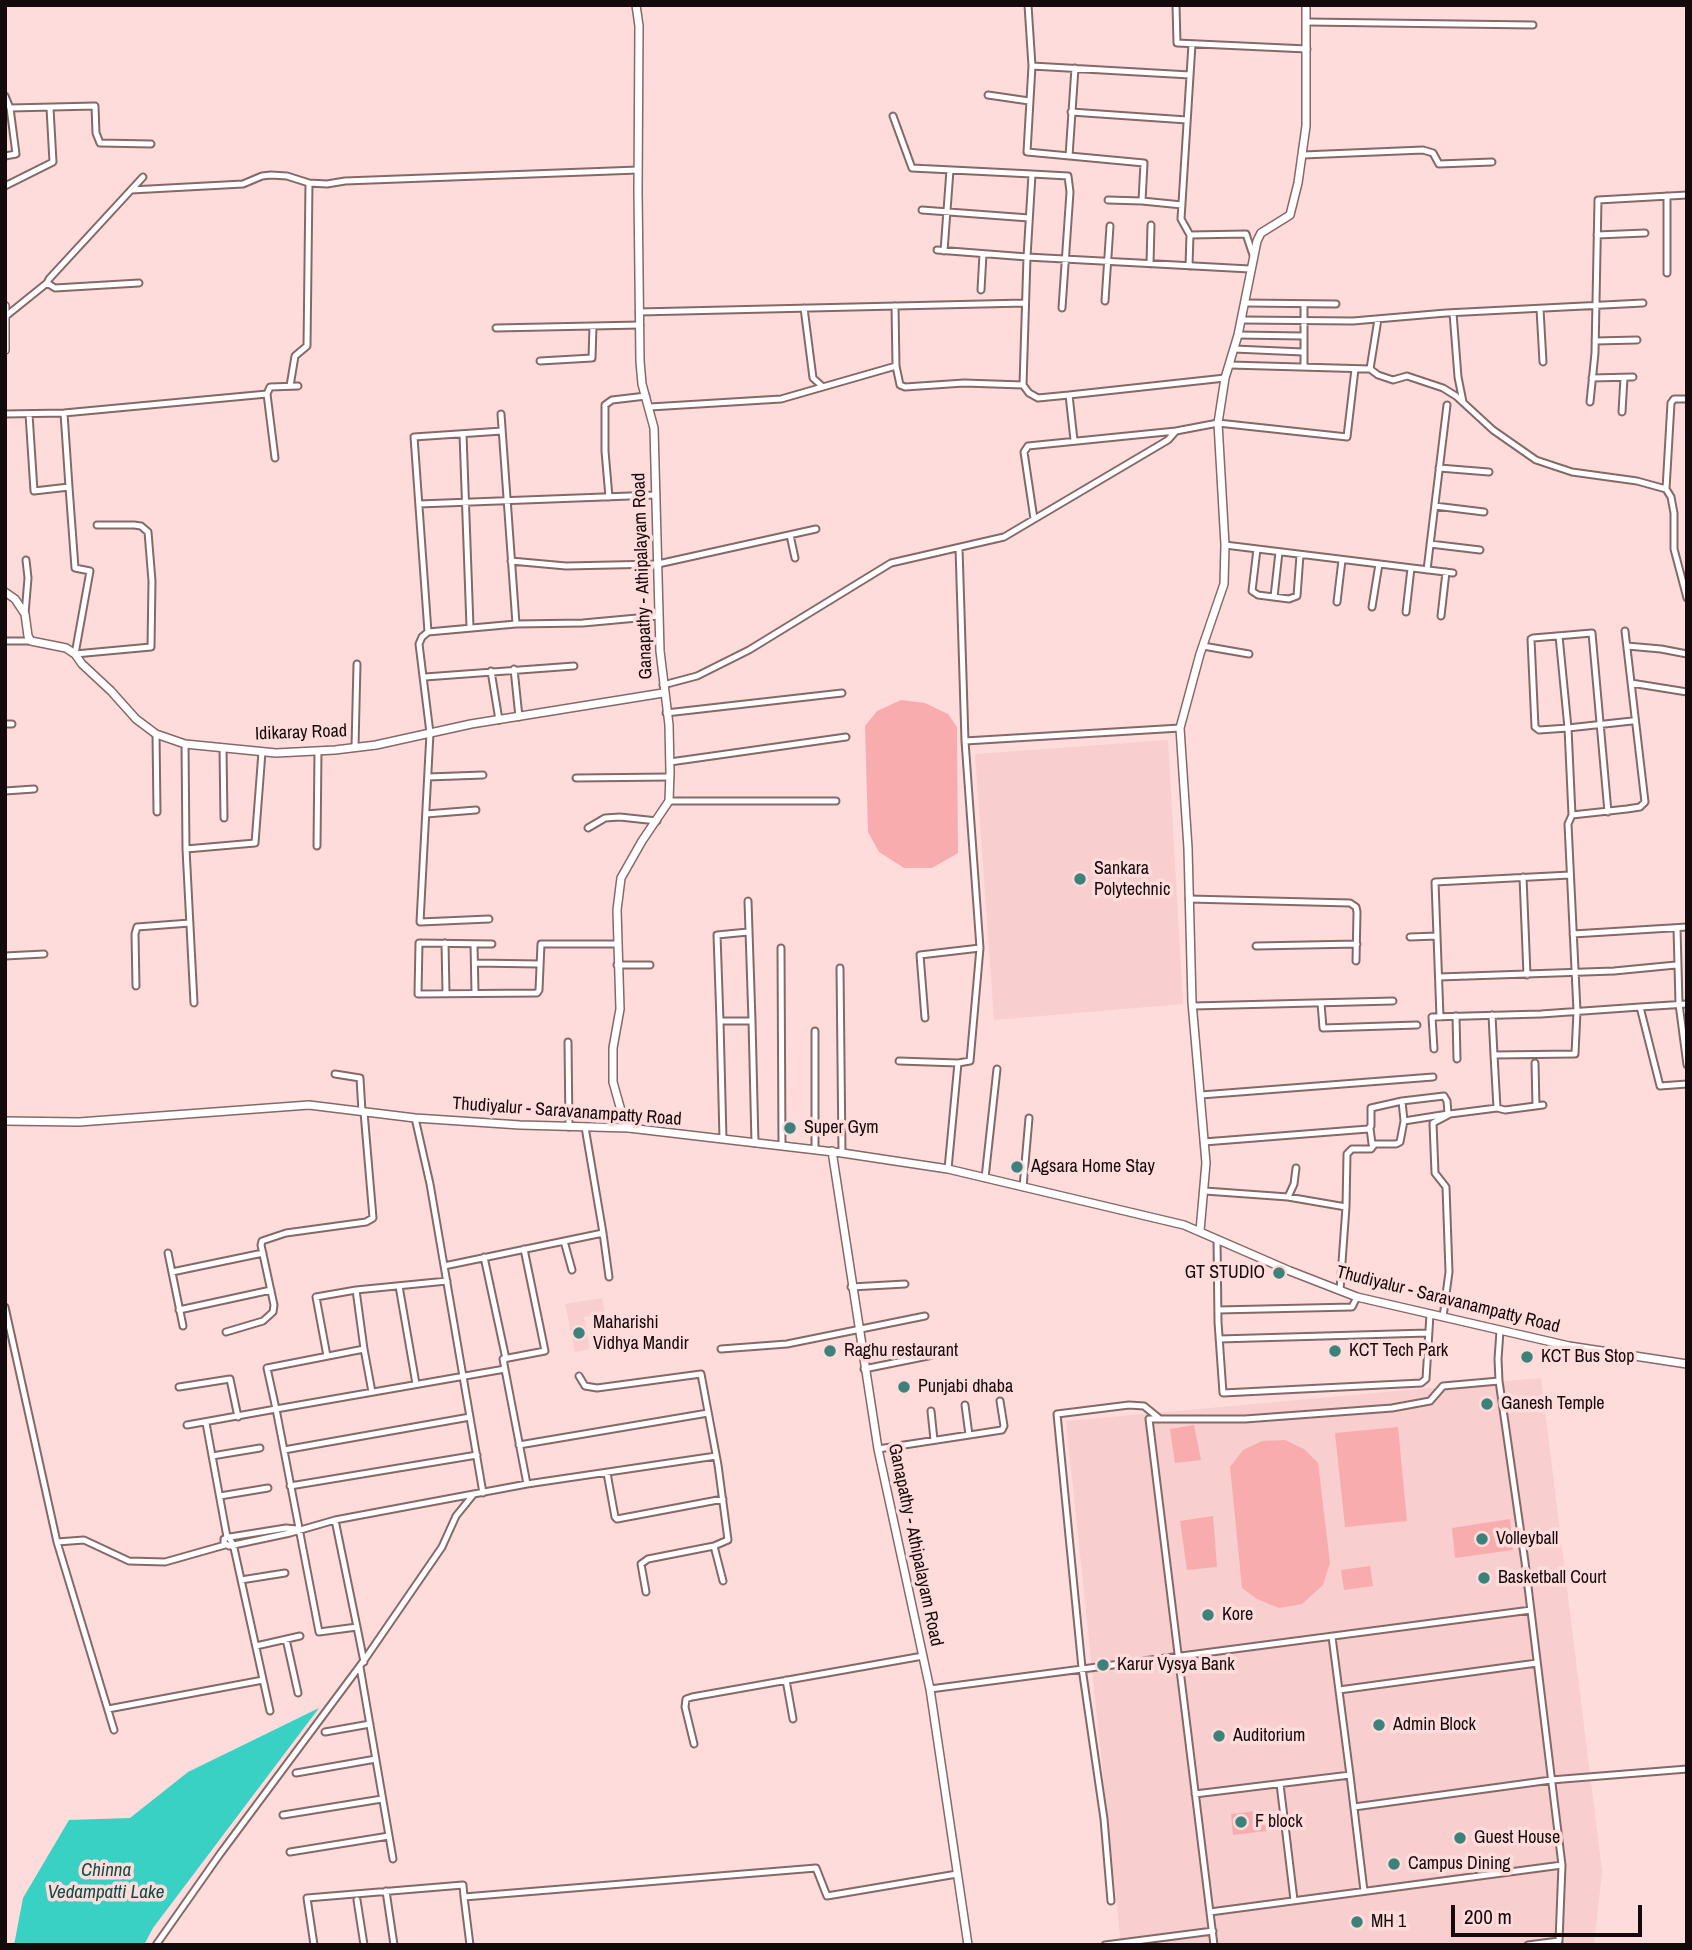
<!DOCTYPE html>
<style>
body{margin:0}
#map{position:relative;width:1692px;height:1950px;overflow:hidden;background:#ffdcdc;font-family:"Archivo Narrow",sans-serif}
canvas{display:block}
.frame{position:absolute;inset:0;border:7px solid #150a0b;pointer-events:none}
.scale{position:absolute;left:1451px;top:1905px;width:191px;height:32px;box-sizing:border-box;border:4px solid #150a0b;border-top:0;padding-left:9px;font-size:21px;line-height:24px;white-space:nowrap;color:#150a0b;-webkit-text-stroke:5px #ffdcdc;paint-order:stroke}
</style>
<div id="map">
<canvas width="1692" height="1950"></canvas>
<div class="frame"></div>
<div class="scale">200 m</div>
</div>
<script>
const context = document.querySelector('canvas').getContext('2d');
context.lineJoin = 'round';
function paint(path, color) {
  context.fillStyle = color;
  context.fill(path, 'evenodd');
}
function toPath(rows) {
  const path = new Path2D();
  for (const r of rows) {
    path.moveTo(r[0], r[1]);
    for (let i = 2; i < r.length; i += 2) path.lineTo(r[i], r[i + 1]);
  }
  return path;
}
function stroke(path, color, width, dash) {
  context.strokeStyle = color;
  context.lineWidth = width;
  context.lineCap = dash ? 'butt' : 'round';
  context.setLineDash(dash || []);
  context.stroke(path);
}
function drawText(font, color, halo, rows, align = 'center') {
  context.font = font + ' "Archivo Narrow",sans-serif';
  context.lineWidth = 7;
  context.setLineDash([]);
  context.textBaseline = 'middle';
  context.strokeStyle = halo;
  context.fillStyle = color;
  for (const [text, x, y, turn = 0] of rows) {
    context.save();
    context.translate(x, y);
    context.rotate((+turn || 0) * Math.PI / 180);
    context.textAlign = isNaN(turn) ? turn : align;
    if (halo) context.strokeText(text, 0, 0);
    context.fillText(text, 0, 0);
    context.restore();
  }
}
paint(toPath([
 [1168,740,1183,1004,994,1020,975,754],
 [602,1298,605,1313,584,1317,590,1349,575,1352,565,1304],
 [1541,1378,1602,1871,1594,1945,1121,1945,1066,1421]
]), '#f8cece');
paint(toPath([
 [901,700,925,703,948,714,957,727,958,853,932,868,904,868,879,852,868,832,865,726,877,711],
 [1194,1425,1201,1460,1175,1463,1170,1429],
 [1398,1427,1407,1521,1345,1527,1335,1433],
 [1285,1440,1304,1449,1318,1463,1330,1563,1323,1585,1302,1604,1279,1608,1257,1599,1242,1588,1230,1467,1243,1450,1262,1441],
 [1213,1516,1217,1567,1187,1570,1180,1521],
 [1510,1519,1513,1550,1455,1558,1452,1528],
 [1370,1566,1373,1586,1344,1590,1341,1570],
 [1264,1810,1266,1831,1233,1835,1231,1814]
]), '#f9acae');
paint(toPath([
 [319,1708,153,1928,144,1945,14,1945,23,1898,69,1820,130,1818,188,1772]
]), '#39d1c4');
const street = toPath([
 [1028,5,1032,66,1027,152,1144,163,1142,201,1182,205],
 [1176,5,1177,43,1307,49],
 [1307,22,1533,25],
 [1192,44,1181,219,1190,235,1246,234,1253,255],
 [1032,66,1190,75],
 [988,95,1029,101],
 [5,96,10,108,16,154,5,156],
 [10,108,95,106,96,133,100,143,151,144],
 [1071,112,1187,120],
 [893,116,912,168,1032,174,1027,257,937,250],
 [1303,155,1423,150,1433,153,1439,164,1492,162],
 [1069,156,1075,68],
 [1032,174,1068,176,1070,192,1062,308],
 [143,177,131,190,243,184,262,176,271,175,287,176,309,183,327,184,345,181,638,170],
 [5,186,53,162,50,108],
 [1667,196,1667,273],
 [1108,200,1142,201],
 [922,210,1029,218],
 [1597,235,1645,233],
 [944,251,950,170],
 [1150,264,1151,225],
 [1189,266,1190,235],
 [47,283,55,288,139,283],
 [981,290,983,254],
 [1105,301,1110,226],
 [1245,303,1336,304],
 [895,306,896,366,900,385,905,387,964,383,1023,385],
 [804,308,813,378,823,387],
 [1540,309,1543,362],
 [639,312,1025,303],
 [1453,313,1458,377,1463,402],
 [6,316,47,283,49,279,131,190],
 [1241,320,1353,321,1446,313,1643,303],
 [496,328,640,325],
 [1238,335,1303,336],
 [1595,341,1637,340],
 [1234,349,1303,352],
 [540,361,592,358,593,326],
 [1230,365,1370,369,1378,375,1393,380,1407,376,1443,388,1456,396,1493,430,1536,460,1572,472,1637,481,1666,489,1671,497,1674,513,1674,549,1687,598],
 [1304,367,1304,305],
 [1370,369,1378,319],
 [1592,378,1633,377],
 [290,386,295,356,307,346,309,183],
 [267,394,275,458],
 [1069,395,1038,398,1029,393,1023,385,1027,257,1250,269],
 [1590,402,1595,353,1598,200,1687,195],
 [650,407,781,399,896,366],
 [1622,412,1624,378],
 [5,414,64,413,267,394,270,387,298,386],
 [29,414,34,491,69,487,64,413],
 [501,414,516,624],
 [463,434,470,627],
 [1074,440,1069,395,1225,378],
 [1439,468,1489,472],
 [69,487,75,568,90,571,75,654,151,647,152,581,148,532,141,526,134,525,97,525],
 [1666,489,1671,403,1674,399,1687,399],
 [609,497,605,451,605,405,612,400,646,396],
 [419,504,656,495],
 [1435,506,1484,512],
 [1034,519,1024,452,1028,446,1176,431],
 [790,535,795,558],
 [1430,544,1480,550],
 [1225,545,1453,573],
 [959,548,965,741],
 [1257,549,1252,591,1258,595,1289,599,1297,596,1300,555],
 [511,561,566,566,658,564,816,529],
 [1427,570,1447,405],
 [1274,597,1279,552],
 [1337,602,1342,560],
 [1372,607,1379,564],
 [1406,612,1411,568],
 [25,614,28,578,26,560],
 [1441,616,1446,572],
 [428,632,516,624,583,623,659,616],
 [1559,636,1568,728,1539,730,1535,727,1531,639,1533,638,1592,633,1608,812],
 [5,641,31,641],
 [1203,646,1249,654],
 [1627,646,1661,649,1687,654],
 [514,669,519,717],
 [491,671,499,720],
 [425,677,574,666],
 [1631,683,1687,692],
 [663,685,697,676,749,650,891,563,1004,537,1168,440,1176,431,1218,423,1347,437,1355,369],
 [666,713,842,693],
 [5,724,12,724],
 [156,734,157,812],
 [185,744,186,849,194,1003],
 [355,747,357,664],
 [223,749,224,818],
 [670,762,846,737],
 [428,777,483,775],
 [576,778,670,777],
 [5,791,34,789],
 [669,801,836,801],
 [426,814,476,810],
 [1572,815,1568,728,1632,721],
 [588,828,605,818,620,817,657,821],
 [317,846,318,751],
 [186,849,255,843,262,752],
 [1523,877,1527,975],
 [1189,899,1350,903,1356,907,1357,912,1356,961],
 [748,901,752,1021],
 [489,919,420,922,430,733,419,644,422,637,428,632,414,437,502,431],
 [1677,928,1679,1004,1687,1065],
 [1573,934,1687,927],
 [1410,937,1436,936],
 [445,943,446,993],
 [474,944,475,993],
 [492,944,419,943,418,994,537,993,539,990,541,944,617,944],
 [1256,946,1357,944],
 [781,948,782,1146],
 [5,956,44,954],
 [475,963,539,964],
 [617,965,650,965],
 [840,968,842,1153],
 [1439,977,1614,971,1676,965],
 [136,986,135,934,137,927,190,923],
 [1321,1003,1323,1028,1417,1025],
 [1687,1004,1640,1007,1660,1086,1687,1084],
 [1193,1006,1393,1001],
 [1492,1015,1494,1055,1575,1054,1577,1011,1568,824,1572,815,1627,809,1640,807,1645,802,1625,631],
 [1456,1016,1457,1059],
 [1440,1017,1435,882,1570,875],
 [925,1018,920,955,980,948],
 [720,1021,717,935,748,932],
 [815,1031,815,1149],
 [568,1042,569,1127],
 [1434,1049,1432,1017,1541,1014,1640,1007],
 [1494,1055,1497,1108],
 [899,1061,958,1063,970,1061,980,948,965,741,1180,728],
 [1535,1063,1536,1106],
 [335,1074,360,1078,362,1112],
 [1201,1095,1433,1077],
 [1402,1101,1404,1121],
 [415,1118,430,1184,483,1493],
 [585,1127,603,1233],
 [723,1139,720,1021,752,1021,755,1143],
 [1204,1142,1368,1129,1371,1126,1371,1108,1402,1101,1444,1096,1447,1101,1448,1114,1404,1121,1400,1142,1396,1144,1372,1144,1370,1128],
 [948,1169,958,1063],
 [985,1178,997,1069],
 [1023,1187,1029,1118],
 [1205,1191,1288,1197,1346,1207,1340,1290],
 [1288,1197,1294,1184,1296,1168],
 [1346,1207,1347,1154,1352,1149,1371,1149,1374,1145],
 [1217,1239,1218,1322,1223,1393,1421,1383,1426,1379,1430,1314],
 [564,1241,572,1270],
 [168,1253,183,1326],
 [484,1257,506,1359],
 [444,1266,603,1233,609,1277],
 [172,1272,263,1253],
 [447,1281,356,1290,364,1349,267,1368,276,1409,505,1369],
 [399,1286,416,1384],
 [851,1287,905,1284],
 [5,1307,57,1542,114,1730],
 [179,1310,271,1290],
 [1218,1310,1352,1307,1357,1297],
 [1443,1317,1449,1272,1446,1187,1435,1173,1433,1123,1450,1114,1497,1108,1505,1110,1543,1105],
 [1500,1331,1498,1359,1499,1381,1525,1562,1562,1865,1559,1941,1528,1945],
 [226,1332,263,1321,273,1312,274,1305,261,1245,262,1241,286,1233,366,1222,373,1218,364,1112],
 [1219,1339,1428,1333],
 [364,1349,372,1392],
 [721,1349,787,1344,925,1316],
 [327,1356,316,1297,356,1290],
 [864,1369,933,1355],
 [579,1376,585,1386,597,1388,701,1374,718,1465,728,1540,714,1546,648,1559,641,1564,646,1592],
 [179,1387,230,1379,238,1417],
 [965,1405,969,1435],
 [931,1411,934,1440],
 [206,1423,227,1537],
 [187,1425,276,1409,319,1632,357,1627,335,1520,527,1484,503,1359,545,1351,524,1249],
 [519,1445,708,1413],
 [878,1449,1002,1430,1004,1426,1000,1401],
 [284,1450,470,1417],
 [212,1456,260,1448],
 [607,1473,615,1517,617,1519,723,1499],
 [527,1484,716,1456],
 [290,1486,477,1455],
 [220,1496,268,1488],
 [230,1537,286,1528,297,1529],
 [57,1542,84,1540,129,1561,165,1562,225,1545],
 [232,1543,229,1537,224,1539,224,1543,229,1546,290,1533,335,1520],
 [231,1545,234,1548,270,1711],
 [714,1546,723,1581],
 [241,1580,285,1573],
 [357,1627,364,1662],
 [1332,1637,1350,1775],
 [286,1639,298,1693],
 [256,1646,300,1636],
 [360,1667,393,1859],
 [786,1680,793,1719],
 [930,1689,1531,1610],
 [1339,1690,1537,1663],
 [108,1709,263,1680],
 [325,1732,370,1724],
 [694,1744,685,1707,686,1699,692,1697,923,1656],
 [296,1773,376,1759],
 [1280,1784,1294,1900],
 [1195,1794,1350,1775,1364,1891],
 [1354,1807,1551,1780,1687,1769],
 [283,1815,382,1799],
 [290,1852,389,1836],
 [386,1891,394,1945],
 [357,1900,364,1945],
 [1111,1901,1104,1819,1082,1668,1057,1414,1129,1405,1144,1406,1160,1419],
 [1210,1912,1562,1865],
 [156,1945,220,1854,365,1659,442,1547,456,1516,473,1495],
 [314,1945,307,1898,463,1885,464,1897],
 [470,1945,464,1897,816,1868,827,1896,957,1874],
 [1105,1945,1213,1931],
 [1214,1945,1149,1419,1245,1419,1392,1408,1430,1401,1443,1386,1499,1381]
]);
const secondary = toPath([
 [5,306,5,350],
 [5,592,15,599,25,614,28,636,31,641,66,648,75,654,82,664,111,691,136,719,156,734,185,744,276,753,335,750,376,745,471,724,663,693],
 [5,1121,79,1122,309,1105,415,1118,520,1125,629,1128,842,1153,948,1169,1184,1225,1290,1271,1357,1297,1569,1346,1687,1364],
 [629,1128,622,1114,613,1082,613,1048,620,1009,617,910,621,878,642,841,669,801,670,772,669,725,660,651,654,428,642,384,640,361,638,191,639,26,636,5],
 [832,1151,878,1449,930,1689,968,1945],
 [1200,1231,1206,1163,1192,1002,1188,848,1180,728,1200,654,1224,584,1225,545,1218,423,1225,378,1238,335,1257,241,1261,233,1290,215,1298,183,1306,126,1306,5]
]);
stroke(street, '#856868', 9);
stroke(secondary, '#856868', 10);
stroke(street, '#fff', 5);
stroke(secondary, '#fff', 7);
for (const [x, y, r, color] of [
 [1080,879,7,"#3c827b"],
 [790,1128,7,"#3c827b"],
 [1017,1167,7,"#3c827b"],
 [1279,1273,7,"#3c827b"],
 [579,1333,7,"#3c827b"],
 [830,1351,7,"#3c827b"],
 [1335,1351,7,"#3c827b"],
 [1527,1357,7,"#3c827b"],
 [904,1387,7,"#3c827b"],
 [1487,1404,7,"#3c827b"],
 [1482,1539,7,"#3c827b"],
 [1484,1578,7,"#3c827b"],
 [1208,1615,7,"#3c827b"],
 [1103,1665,7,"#3c827b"],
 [1379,1725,7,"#3c827b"],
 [1219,1736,7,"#3c827b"],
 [1241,1822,7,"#3c827b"],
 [1460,1838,7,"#3c827b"],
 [1394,1864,7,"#3c827b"],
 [1357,1922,7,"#3c827b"]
]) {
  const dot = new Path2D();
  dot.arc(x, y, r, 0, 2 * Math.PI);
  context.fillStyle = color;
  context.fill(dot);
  stroke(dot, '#ffdcdc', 2.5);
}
drawText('18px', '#150a0b', '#ffdcdc', [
 ["Ganapathy - Athipalayam Road",643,576,-92],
 ["Idikaray Road",301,733,-2],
 ["Thudiyalur - Saravanampatty Road",567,1112,4],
 ["Thudiyalur - Saravanampatty Road",1448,1300,14],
 ["Ganapathy - Athipalayam Road",915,1545,78]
]);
drawText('18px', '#150a0b', '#ffdcdc', [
 ["Sankara",1094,869],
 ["Polytechnic",1094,890],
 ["Super Gym",804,1128],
 ["Agsara Home Stay",1031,1167],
 ["GT STUDIO",1265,1273,"right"],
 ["Maharishi",593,1323],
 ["Vidhya Mandir",593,1344],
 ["Raghu restaurant",844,1351],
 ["KCT Tech Park",1349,1351],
 ["KCT Bus Stop",1541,1357],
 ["Punjabi dhaba",918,1387],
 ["Ganesh Temple",1501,1404],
 ["Volleyball",1496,1539],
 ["Basketball Court",1498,1578],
 ["Kore",1222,1615],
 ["Karur Vysya Bank",1117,1665],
 ["Admin Block",1393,1725],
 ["Auditorium",1233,1736],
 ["F block",1255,1822],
 ["Guest House",1474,1838],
 ["Campus Dining",1408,1864],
 ["MH 1",1371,1922]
], 'left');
drawText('italic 19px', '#0c4d47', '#ffdcdc', [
 ["Chinna",106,1871],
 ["Vedampatti Lake",106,1893]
]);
</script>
